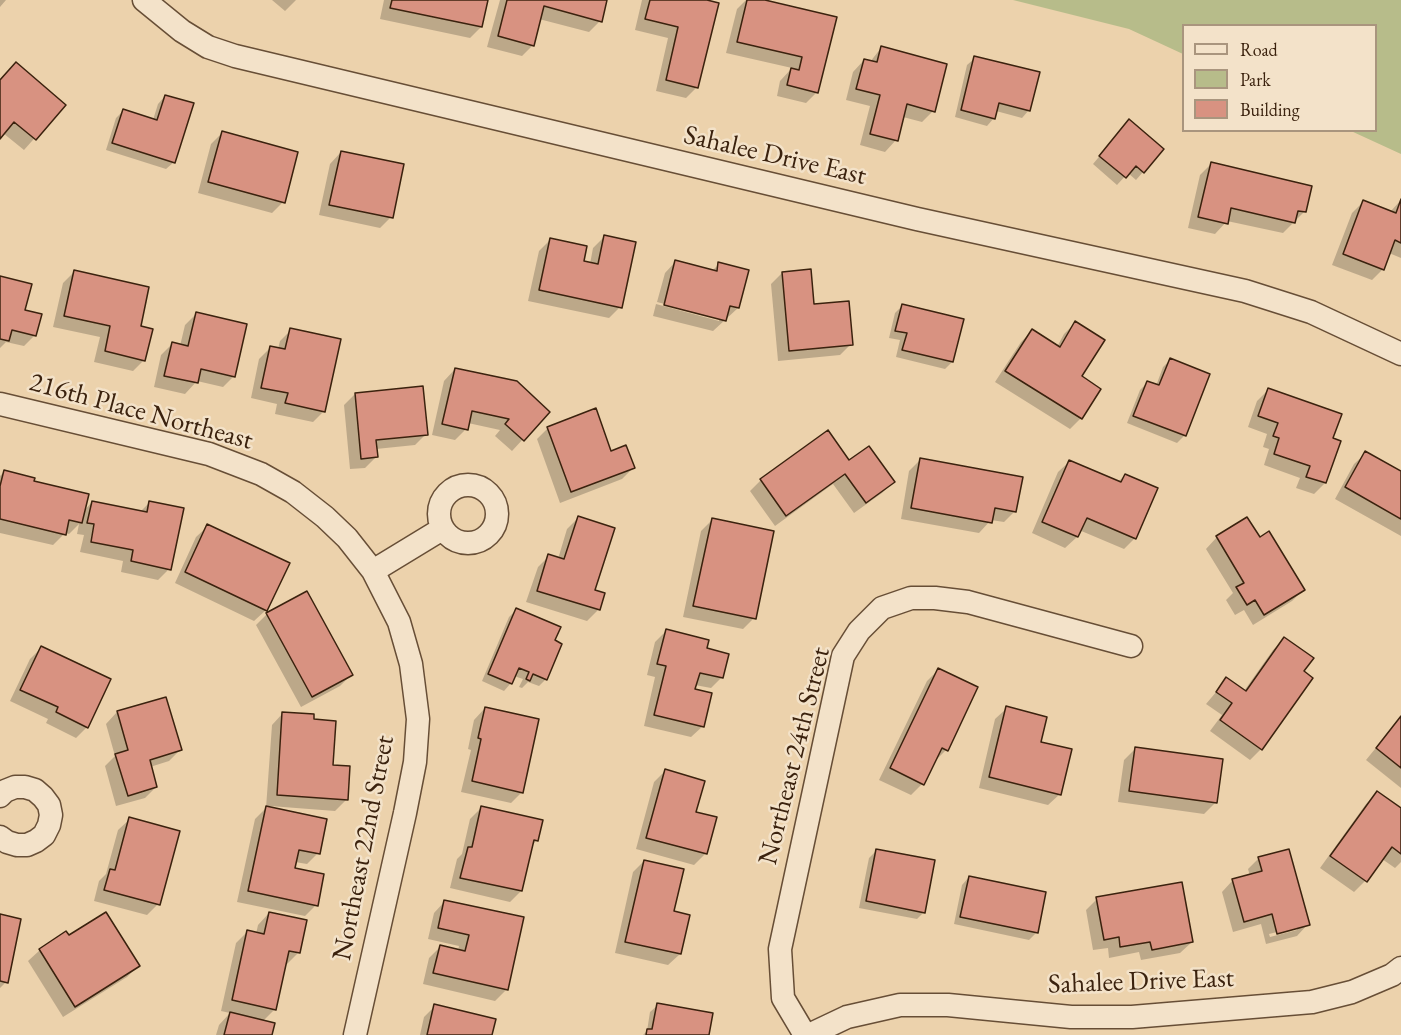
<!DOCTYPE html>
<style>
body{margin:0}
#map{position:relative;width:1401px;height:1035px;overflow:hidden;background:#ecd2ac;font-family:"EB Garamond",serif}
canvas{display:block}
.legend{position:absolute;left:1182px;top:24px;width:195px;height:108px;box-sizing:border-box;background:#f3e2c9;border:2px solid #a9957e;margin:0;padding:8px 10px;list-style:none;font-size:18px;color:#3b220e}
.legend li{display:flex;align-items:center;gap:12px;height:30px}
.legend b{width:30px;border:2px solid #a9957e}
</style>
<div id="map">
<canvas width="1401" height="1035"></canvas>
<ul class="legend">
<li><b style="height:8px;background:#f3e2c9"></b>Road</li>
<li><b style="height:16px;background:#b7bc8a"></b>Park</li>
<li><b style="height:16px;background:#d89281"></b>Building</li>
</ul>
</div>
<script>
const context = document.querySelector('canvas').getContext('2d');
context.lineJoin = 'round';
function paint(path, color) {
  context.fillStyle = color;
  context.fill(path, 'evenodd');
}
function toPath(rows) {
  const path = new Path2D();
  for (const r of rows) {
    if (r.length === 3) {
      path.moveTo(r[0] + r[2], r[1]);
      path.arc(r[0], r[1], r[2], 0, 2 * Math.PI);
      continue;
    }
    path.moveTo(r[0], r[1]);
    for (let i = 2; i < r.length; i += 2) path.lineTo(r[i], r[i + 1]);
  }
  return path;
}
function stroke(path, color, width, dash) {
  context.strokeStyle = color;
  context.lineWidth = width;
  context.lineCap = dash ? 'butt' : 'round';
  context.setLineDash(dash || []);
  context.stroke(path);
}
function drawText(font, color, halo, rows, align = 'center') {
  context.font = font + ' "EB Garamond",serif';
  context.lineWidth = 5;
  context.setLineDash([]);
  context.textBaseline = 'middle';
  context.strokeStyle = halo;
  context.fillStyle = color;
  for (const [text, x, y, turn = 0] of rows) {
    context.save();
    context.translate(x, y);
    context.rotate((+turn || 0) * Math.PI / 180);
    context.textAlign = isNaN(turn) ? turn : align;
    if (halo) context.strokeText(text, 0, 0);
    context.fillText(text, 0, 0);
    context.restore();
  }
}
paint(toPath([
 [1013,0,1401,0,1401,154,1351,131,1376,130,1376,26,1184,26,1183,54,1129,29]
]), '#b7bc8a');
paint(toPath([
 [0,0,6,0,0,7],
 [272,0,296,0,285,11],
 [384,0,487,0,481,27,470,38,380,19],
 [500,0,606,0,600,21,589,32,539,19,533,45,522,56,487,47],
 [642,0,701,0,697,87,686,98,656,91,668,38,635,30],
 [746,0,759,0,835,18,817,92,806,103,777,96,780,81,792,68,726,53,737,9],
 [881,48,933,111,922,122,903,117,896,140,885,152,860,145,870,106,846,100,853,72,864,60,870,62],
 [975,58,1029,110,1022,118,996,111,994,118,987,126,955,117,967,65],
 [0,80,64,105,24,150,3,133,0,136],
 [165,96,174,162,166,169,106,150,116,118,123,111,153,120,158,104],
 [1129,121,1162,150,1136,180,1128,173,1117,185,1093,164],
 [222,133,283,202,272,213,198,193,211,144],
 [341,152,391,217,380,228,319,215,330,164],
 [1211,164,1304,212,1283,233,1227,221,1215,234,1188,228,1200,175],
 [1401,200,1401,258,1389,253,1383,269,1372,280,1332,265,1352,213,1363,202,1390,212],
 [604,237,620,307,609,318,528,301,539,251,550,240,582,262,590,264,593,248],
 [676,261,712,271,719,264,738,308,713,331,653,316,656,304,719,321,719,318,657,302,665,273],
 [74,272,139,328,144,360,133,371,94,362,100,337,53,327,63,283],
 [782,273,851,344,840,355,778,361,771,284],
 [0,277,23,311,35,335,24,346,6,342,0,348],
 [903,305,952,362,945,369,896,357,900,340,889,338,895,313],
 [196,314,234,376,223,387,197,381,185,394,154,387,161,355,172,344,180,346,185,325],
 [1075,323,1080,377,1081,418,1070,429,995,382,1021,342,1032,331,1057,347,1064,334],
 [291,330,324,411,313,422,275,414,277,404,251,398,259,359,271,347,278,349,280,341],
 [1170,360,1185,435,1177,443,1127,423,1140,390,1148,382,1156,386,1163,367],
 [455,369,548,412,512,451,495,436,500,430,468,423,466,429,455,440,432,435,444,381],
 [1268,390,1331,439,1325,483,1314,494,1296,488,1300,478,1264,465,1269,449,1263,447,1267,434,1248,427,1257,401],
 [355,394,426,434,415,445,376,449,376,457,365,468,350,469,344,405],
 [548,428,611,453,633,468,622,479,560,503,537,439],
 [1366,453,1401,473,1401,536,1335,499,1354,464],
 [920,460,1015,511,1004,522,991,520,979,533,901,519,909,471],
 [1070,461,1118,482,1125,475,1135,538,1124,549,1079,530,1077,537,1065,548,1032,533,1058,472],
 [849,462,893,482,882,493,854,513,833,484,775,526,750,491,761,480],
 [4,472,32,483,83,512,92,502,140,512,150,502,169,569,158,580,121,572,123,561,80,552,84,535,77,534,79,524,69,534,65,533,53,545,0,533,0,476],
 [578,518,593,591,603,594,598,610,587,621,526,602,538,567,549,556,558,559,567,529],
 [1247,519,1259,539,1303,590,1292,601,1253,625,1244,610,1235,615,1226,600,1233,593,1206,549,1217,537],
 [712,520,754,618,743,629,683,617,701,531],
 [208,526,266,610,254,621,175,583,196,537],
 [516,610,553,641,546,679,539,686,528,682,522,688,519,687,523,679,514,676,511,683,504,691,482,681,509,617],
 [267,614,351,675,340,686,301,707,256,625],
 [666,631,706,650,722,677,711,688,695,685,694,690,703,726,691,737,644,726,655,677,647,675,655,642],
 [1284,639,1302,672,1261,749,1250,760,1210,731,1222,715,1206,704,1227,679,1244,691,1273,650],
 [41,648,87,727,76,738,46,723,48,719,10,701,30,659],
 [938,670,946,750,935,761,922,784,911,795,879,780,927,681],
 [485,708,522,792,511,803,461,792,471,750,468,749,474,720],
 [1007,708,1039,743,1060,794,1048,805,979,788,995,719],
 [117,712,180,750,169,761,150,767,156,787,145,798,116,806,105,766,115,756,106,724],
 [283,713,313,721,347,799,335,811,270,806,269,808,318,853,307,864,295,862,293,869,316,905,305,916,237,902,255,819,266,808,272,725],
 [1401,717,1401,788,1366,760],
 [1135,749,1215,803,1204,814,1118,802,1124,760],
 [665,771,694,813,715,818,705,854,694,865,636,849,654,782],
 [1377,793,1401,810,1401,862,1395,868,1382,859,1365,881,1354,892,1320,868,1366,804],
 [481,808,537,840,531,846,521,891,510,902,450,888,457,859,462,854,470,819],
 [130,819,158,904,147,915,94,901,99,881,106,874,118,830],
 [876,851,924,912,917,919,859,908,869,858],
 [1259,858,1308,924,1297,936,1266,944,1261,924,1233,932,1222,892,1233,880,1250,876,1248,869],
 [1297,927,1297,930,1270,937,1269,934],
 [644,861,673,912,680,954,668,965,615,953,633,872],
 [969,877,1036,933,1029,940,954,924,962,885],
 [1097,899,1192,942,1180,953,1141,960,1139,952,1109,958,1108,948,1093,950,1086,910],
 [445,901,522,918,506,990,495,1001,423,984,429,958,440,947,458,951,459,946,428,939,434,913],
 [269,913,298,953,287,964,285,963,275,1009,263,1021,270,1035,216,1035,219,1025,230,1013,221,1011,236,943,247,932,256,934,258,925],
 [0,915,6,982,0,988],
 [66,933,68,937,138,966,127,977,63,1017,28,961,40,950],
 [658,1005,707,1035,643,1035,647,1031,650,1012],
 [435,1006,491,1035,420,1035,424,1017]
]), '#0003');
const building = toPath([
 [392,0,488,0,482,27,390,8,392,0],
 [507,0,607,0,602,22,544,6,534,46,498,36,507,0],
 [650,0,707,0,719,3,698,88,666,80,678,27,645,19,650,0],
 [747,0,765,0,837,17,818,93,787,85,791,68,799,70,802,57,737,42,747,0],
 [881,46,947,64,935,112,907,104,898,141,870,134,880,95,856,89,864,59,877,62,881,46],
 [974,56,1040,72,1030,111,999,103,995,119,961,110,974,56],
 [16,62,66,105,36,140,14,122,0,139,0,80,16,62],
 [165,95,194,103,175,163,112,143,123,109,157,120,165,95],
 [1129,119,1164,149,1144,173,1136,166,1126,178,1099,156,1129,119],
 [222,131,298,152,285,203,208,182,222,131],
 [341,151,404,164,393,218,329,205,341,151],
 [1211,162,1312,186,1306,212,1298,211,1295,223,1231,208,1228,224,1198,217,1211,162],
 [1401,199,1401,243,1395,240,1384,270,1343,254,1363,200,1396,213,1401,199],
 [604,235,636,242,622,308,539,290,550,238,587,246,584,261,598,264,604,235],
 [675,260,717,271,718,262,749,270,739,308,730,306,726,321,664,305,675,260],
 [811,269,814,304,849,301,853,345,789,351,782,272,811,269],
 [74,270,149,287,141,326,153,329,145,361,105,351,110,326,64,316,74,270],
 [0,276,32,284,25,310,42,314,36,336,12,330,9,341,0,339,0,276],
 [902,304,964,319,953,362,902,350,907,333,895,331,902,304],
 [196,312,247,324,235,377,201,369,198,383,164,376,172,342,188,346,196,312],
 [1075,321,1105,340,1082,376,1101,389,1082,419,1005,371,1032,329,1060,347,1075,321],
 [290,328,341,339,325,412,285,403,288,393,261,388,270,346,285,349,290,328],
 [1170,358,1210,374,1186,436,1133,416,1147,381,1159,385,1170,358],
 [455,368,517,381,550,412,524,441,505,424,509,419,472,411,468,430,442,424,455,368],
 [423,386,428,435,376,440,378,457,361,459,355,393,423,386],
 [1268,388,1342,414,1333,438,1341,441,1326,483,1306,477,1310,466,1274,454,1279,438,1273,436,1278,423,1258,416,1268,388],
 [596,408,611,451,626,445,635,468,571,492,547,427,596,408],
 [828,430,849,460,869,446,895,482,866,503,845,474,786,516,760,479,828,430],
 [1365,451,1401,471,1401,519,1345,487,1365,451],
 [920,458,1023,477,1016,512,995,508,992,523,911,508,920,458],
 [1069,460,1121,482,1125,474,1158,488,1136,539,1087,518,1078,537,1042,522,1069,460],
 [4,470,35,478,34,481,89,494,82,523,69,520,66,535,0,519,0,486,4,470],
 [92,501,147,512,149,501,184,508,171,570,131,561,133,550,91,542,94,524,87,523,92,501],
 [578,516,615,528,595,590,605,593,600,610,537,591,548,554,564,559,578,516],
 [1247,517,1260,537,1269,531,1305,590,1264,615,1255,600,1247,605,1236,587,1244,583,1216,536,1247,517],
 [712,518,774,531,756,619,693,606,712,518],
 [207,524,290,563,267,611,185,572,207,524],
 [307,591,353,675,312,697,266,613,307,591],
 [516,608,561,627,555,640,562,644,547,680,533,674,530,681,526,679,529,672,519,668,512,684,488,674,516,608],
 [666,629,709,640,707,648,729,654,723,678,700,673,695,689,712,693,704,727,654,715,666,666,657,664,666,629],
 [1284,637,1314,658,1304,671,1313,678,1262,750,1220,720,1232,703,1216,692,1226,677,1246,691,1284,637],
 [41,646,111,679,88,728,56,712,58,707,20,690,41,646],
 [938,668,978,687,948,751,942,748,924,785,890,768,938,668],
 [166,697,182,750,150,760,157,787,128,796,115,754,128,750,117,711,166,697],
 [1006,706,1047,717,1041,742,1072,749,1061,795,989,777,1006,706],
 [485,707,539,719,523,793,472,781,481,739,478,738,485,707],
 [282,712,314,714,314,719,336,721,333,765,350,766,348,800,277,795,282,712],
 [1401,716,1401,768,1376,748,1401,716],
 [1135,747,1223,759,1217,803,1129,791,1135,747],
 [665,769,705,781,696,812,717,817,707,854,646,838,665,769],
 [1377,791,1401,808,1401,854,1392,847,1367,882,1330,856,1377,791],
 [266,806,327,819,320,854,299,850,295,868,324,874,318,906,248,891,266,806],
 [481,806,543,820,538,841,534,840,522,891,460,878,468,847,472,847,481,806],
 [129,817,180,831,160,905,104,890,110,869,115,870,129,817],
 [876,849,935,860,925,913,866,901,876,849],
 [1289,849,1310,925,1277,934,1272,914,1244,922,1232,879,1262,871,1258,857,1289,849],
 [644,860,684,869,674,911,690,915,681,954,625,942,644,860],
 [969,876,1046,892,1038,933,960,917,969,876],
 [1182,882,1193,942,1152,950,1150,942,1120,947,1119,937,1104,940,1096,897,1182,882],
 [444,900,524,917,508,990,433,973,440,945,465,951,469,935,438,928,444,900],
 [106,912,140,966,75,1007,39,949,66,931,69,935,106,912],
 [269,912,307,920,300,953,289,951,276,1010,232,1000,247,930,264,934,269,912],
 [0,914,21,919,8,983,0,981,0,914],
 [657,1003,713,1013,709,1035,646,1035,647,1029,652,1029,657,1003],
 [434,1004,496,1019,492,1035,427,1035,434,1004],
 [230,1012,275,1023,272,1035,224,1035,230,1012]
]);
paint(building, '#d89281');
stroke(building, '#3b220e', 1.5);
const minor = toPath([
 [144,0,182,31,208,47,235,56,917,219,1245,291,1311,312,1401,354],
 [0,404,209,454,261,474,293,492,325,517,347,538,373,571,399,622,411,664,418,719,415,762,405,813,355,1035],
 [468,514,29],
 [373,571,442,529],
 [0,796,5,791,15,787,25,787,35,790,43,797,49,805,51,815,49,825,44,835,36,841,27,845,17,845,7,842,0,837],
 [805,1035,783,998,780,949,843,656,859,631,882,608,911,598,935,598,968,602,1131,646],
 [809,1035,847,1017,900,1005,948,1005,1071,1017,1132,1017,1312,1002,1352,992,1392,975,1401,968]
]);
stroke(minor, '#674e36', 25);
stroke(minor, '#f3e2c9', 22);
drawText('27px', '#3b220e', '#f3e2c9', [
 ["Sahalee Drive East",775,156,13],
 ["216th Place Northeast",141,412,15],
 ["Northeast 24th Street",795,756,-76],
 ["Northeast 22nd Street",364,848,-79],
 ["Sahalee Drive East",1141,982,-2]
]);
</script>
